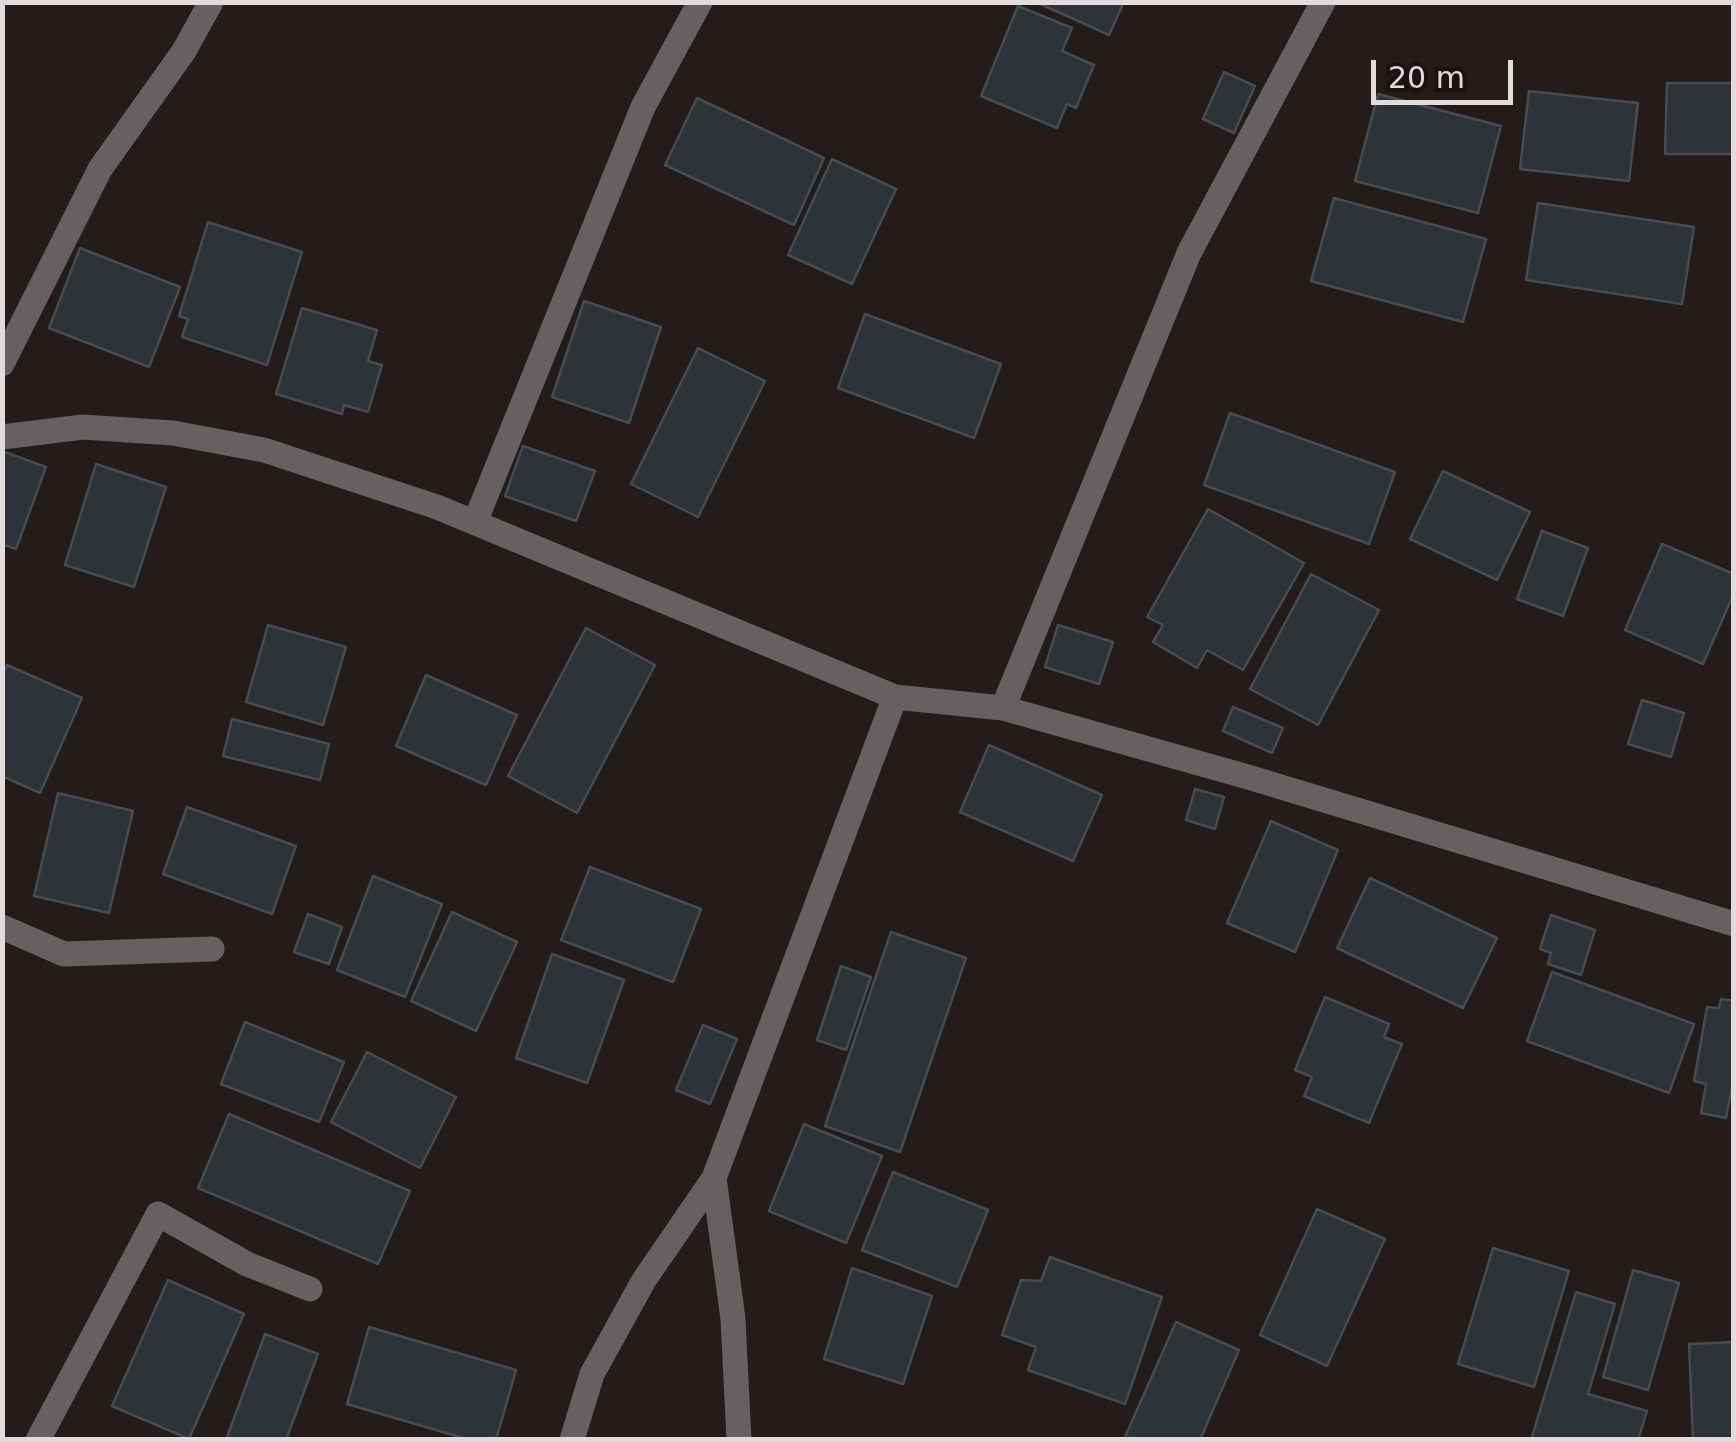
<!DOCTYPE html>
<style>
body{margin:0}
#map{position:relative;width:1736px;height:1442px;overflow:hidden;background:#231c1b;font-family:"DejaVu Sans",sans-serif}
canvas{display:block}
.frame{position:absolute;inset:0;border:5px solid #e1dcdb;pointer-events:none}
.scale{position:absolute;left:1371px;top:60px;width:142px;height:45px;box-sizing:border-box;border:5px solid #e1dcdb;border-top:0;padding-left:12px;font-size:30px;line-height:35px;white-space:nowrap;color:#e1dcdb;-webkit-text-stroke:8px #1a1312;paint-order:stroke}
</style>
<div id="map">
<canvas width="1736" height="1442"></canvas>
<div class="frame"></div>
<div class="scale">20 m</div>
</div>
<script>
const context = document.querySelector('canvas').getContext('2d');
context.lineJoin = 'round';
function paint(path, color) {
  context.fillStyle = color;
  context.fill(path, 'evenodd');
}
function toPath(rows) {
  const path = new Path2D();
  for (const r of rows) {
    path.moveTo(r[0], r[1]);
    for (let i = 2; i < r.length; i += 2) path.lineTo(r[i], r[i + 1]);
  }
  return path;
}
function stroke(path, color, width, dash) {
  context.strokeStyle = color;
  context.lineWidth = width;
  context.lineCap = dash ? 'butt' : 'round';
  context.setLineDash(dash || []);
  context.stroke(path);
}
const building = toPath([
 [1036,2,1124,2,1109,35,1036,2],
 [1018,6,1072,28,1062,51,1094,65,1076,108,1067,104,1057,128,981,96,1018,6],
 [1224,72,1255,86,1234,133,1203,119,1224,72],
 [1667,83,1734,83,1734,154,1665,154,1667,83],
 [1529,91,1638,103,1629,181,1520,169,1529,91],
 [1378,94,1501,126,1478,213,1355,181,1378,94],
 [697,98,824,158,794,225,665,165,697,98],
 [832,159,896,189,852,284,788,255,832,159],
 [1334,198,1486,239,1463,322,1311,281,1334,198],
 [1538,203,1694,227,1682,304,1526,280,1538,203],
 [208,222,302,252,267,365,182,337,188,319,179,316,208,222],
 [80,248,180,287,149,367,49,328,80,248],
 [584,301,661,327,629,423,552,397,584,301],
 [302,308,377,330,368,361,382,365,368,412,344,405,342,414,276,394,302,308],
 [865,314,1001,364,974,438,838,388,865,314],
 [698,348,765,381,698,517,631,484,698,348],
 [1230,413,1395,472,1369,544,1204,485,1230,413],
 [523,446,595,471,576,521,505,496,523,446],
 [2,451,46,467,16,549,2,544,2,451],
 [96,464,166,487,134,587,65,565,96,464],
 [1443,471,1530,512,1497,580,1410,539,1443,471],
 [1208,509,1304,563,1243,670,1207,650,1197,668,1153,642,1163,625,1147,617,1208,509],
 [1542,531,1588,548,1563,616,1517,599,1542,531],
 [1662,544,1734,574,1734,593,1703,664,1625,630,1662,544],
 [1311,574,1379,610,1318,725,1250,689,1311,574],
 [268,625,346,647,323,725,246,702,268,625],
 [1058,625,1113,642,1099,684,1045,667,1058,625],
 [586,628,655,665,577,813,508,776,586,628],
 [7,665,82,698,40,793,2,776,2,675,7,665],
 [426,675,517,715,486,785,396,746,426,675],
 [1642,700,1684,713,1671,757,1628,744,1642,700],
 [1233,707,1283,728,1272,753,1223,731,1233,707],
 [232,719,329,744,320,780,223,756,232,719],
 [989,745,1102,795,1073,861,960,812,989,745],
 [1195,789,1224,797,1215,829,1186,820,1195,789],
 [58,793,133,811,109,913,34,896,58,793],
 [187,807,296,846,272,914,163,874,187,807],
 [1271,821,1338,850,1295,952,1227,923,1271,821],
 [590,867,701,909,673,982,561,940,590,867],
 [373,876,442,904,405,997,337,970,373,876],
 [1370,878,1497,938,1463,1008,1337,948,1370,878],
 [452,912,517,942,476,1031,411,1001,452,912],
 [308,914,342,927,329,964,294,952,308,914],
 [1551,915,1595,930,1581,975,1548,964,1551,953,1540,949,1551,915],
 [891,932,966,958,900,1152,825,1126,891,932],
 [552,954,624,980,587,1083,516,1058,552,954],
 [841,966,871,977,846,1050,817,1040,841,966],
 [1552,972,1694,1024,1669,1093,1527,1041,1552,972],
 [1325,997,1389,1024,1384,1037,1402,1044,1369,1123,1304,1096,1312,1077,1295,1070,1325,997],
 [1721,999,1734,1001,1734,1076,1726,1118,1701,1113,1706,1084,1694,1081,1707,1007,1719,1008,1721,999],
 [245,1022,344,1062,319,1122,221,1084,245,1022],
 [703,1025,737,1039,710,1104,676,1090,703,1025],
 [367,1052,456,1097,420,1168,331,1122,367,1052],
 [229,1114,410,1191,378,1264,198,1188,229,1114],
 [804,1124,882,1156,846,1243,769,1211,804,1124],
 [893,1172,988,1210,957,1287,862,1250,893,1172],
 [1317,1209,1385,1239,1327,1366,1260,1335,1317,1209],
 [1493,1248,1569,1271,1534,1387,1458,1364,1493,1248],
 [1050,1257,1162,1297,1125,1404,1028,1370,1036,1347,1002,1335,1021,1280,1041,1281,1050,1257],
 [852,1268,932,1296,903,1384,824,1359,852,1268],
 [1633,1270,1679,1283,1648,1390,1603,1377,1633,1270],
 [168,1280,244,1314,189,1439,112,1406,168,1280],
 [1576,1292,1615,1304,1588,1394,1647,1411,1638,1440,1531,1440,1576,1292],
 [1176,1322,1239,1350,1200,1440,1131,1440,1125,1437,1176,1322],
 [369,1327,516,1370,496,1440,470,1440,347,1404,369,1327],
 [265,1334,318,1354,286,1440,226,1440,265,1334],
 [1734,1342,1734,1440,1693,1440,1689,1344,1734,1342]
]);
paint(building, '#2d3337');
stroke(building, '#464d51', 2.5);
stroke(toPath([
 [2,364,100,169,184,51,211,2],
 [2,437,83,427,173,433,264,450,437,507,895,697],
 [475,522,643,107,700,2],
 [1003,708,1189,253,1323,2],
 [2,927,64,954,212,949],
 [38,1440,158,1214,247,1264,310,1289],
 [572,1440,592,1374,644,1280,714,1178],
 [739,1440,733,1319,714,1178,895,697,1003,708,1248,777,1734,924]
]), '#656160', 25);
</script>
